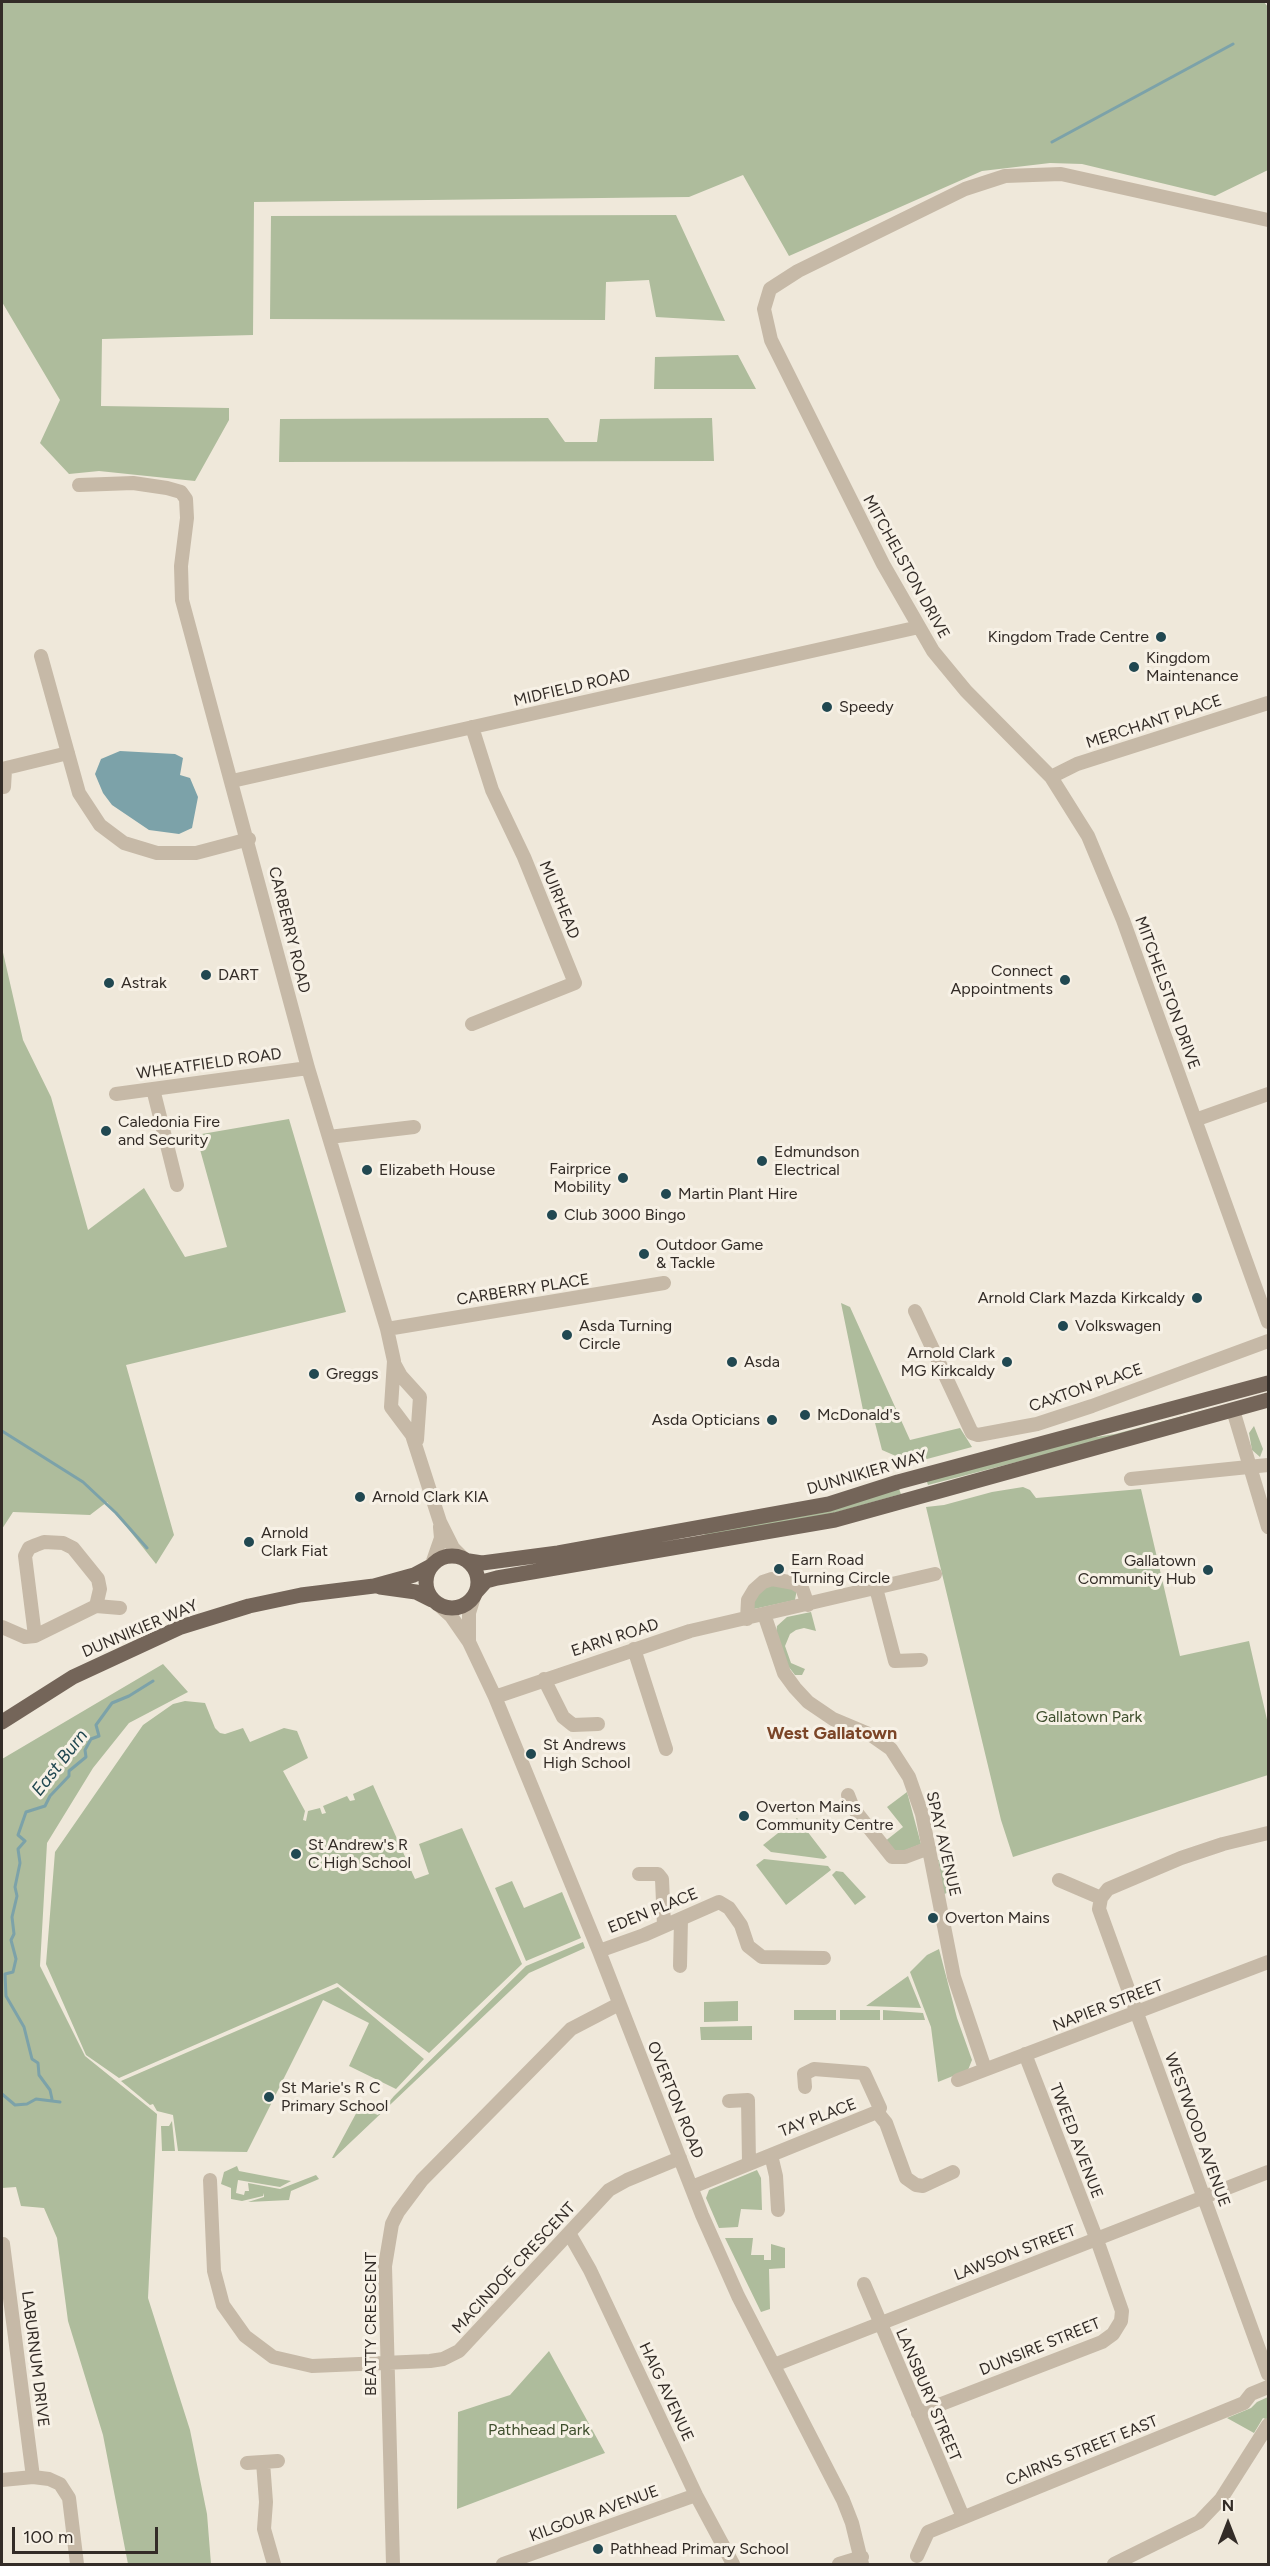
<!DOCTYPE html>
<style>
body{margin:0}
#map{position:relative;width:1270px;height:2566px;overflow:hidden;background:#efe8da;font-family:Figtree,sans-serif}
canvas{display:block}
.frame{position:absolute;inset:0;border:3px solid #332c27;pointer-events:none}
.north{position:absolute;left:1198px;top:2494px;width:60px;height:60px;-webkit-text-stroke:4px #f7f1e6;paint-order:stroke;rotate:0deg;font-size:16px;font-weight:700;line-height:24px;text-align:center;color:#332c27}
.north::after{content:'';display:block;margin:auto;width:21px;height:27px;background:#332c27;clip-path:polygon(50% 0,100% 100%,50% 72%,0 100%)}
.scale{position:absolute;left:12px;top:2527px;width:146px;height:27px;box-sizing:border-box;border:3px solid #332c27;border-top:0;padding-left:8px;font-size:18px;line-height:21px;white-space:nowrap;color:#332c27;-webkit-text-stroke:4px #f7f1e6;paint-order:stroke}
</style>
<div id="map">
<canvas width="1270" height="2566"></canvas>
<div class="frame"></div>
<div class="north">N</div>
<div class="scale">100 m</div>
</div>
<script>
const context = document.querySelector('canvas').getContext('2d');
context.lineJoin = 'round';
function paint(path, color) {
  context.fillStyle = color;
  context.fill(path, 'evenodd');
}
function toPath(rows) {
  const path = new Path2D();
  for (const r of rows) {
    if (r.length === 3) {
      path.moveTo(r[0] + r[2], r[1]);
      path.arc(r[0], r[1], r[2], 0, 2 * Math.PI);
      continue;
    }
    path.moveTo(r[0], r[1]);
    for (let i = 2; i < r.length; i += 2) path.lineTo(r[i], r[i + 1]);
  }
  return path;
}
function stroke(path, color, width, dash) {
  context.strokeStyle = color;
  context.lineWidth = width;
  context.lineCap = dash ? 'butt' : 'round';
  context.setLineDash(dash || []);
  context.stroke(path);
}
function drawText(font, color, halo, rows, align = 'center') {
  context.font = font + ' Figtree,sans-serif';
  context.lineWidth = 6;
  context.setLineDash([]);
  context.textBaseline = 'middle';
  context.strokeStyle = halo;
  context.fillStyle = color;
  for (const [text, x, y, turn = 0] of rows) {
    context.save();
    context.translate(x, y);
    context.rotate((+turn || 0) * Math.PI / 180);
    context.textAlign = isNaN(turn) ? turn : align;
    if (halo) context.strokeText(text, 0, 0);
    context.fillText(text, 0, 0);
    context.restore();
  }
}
paint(toPath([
 [2,2,1264,2,1268,7,1268,170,1215,196,1082,164,1050,163,982,171,789,256,743,175,689,197,254,202,253,335,102,339,101,406,229,408,229,420,195,481,99,471,69,474,40,443,60,400,2,302],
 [676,215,725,321,656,317,649,280,606,282,605,320,270,319,271,216],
 [738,355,756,389,654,389,655,357],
 [548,418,565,442,597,442,600,419,712,418,714,461,279,462,280,419],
 [2,948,23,1040,51,1097,88,1230,144,1188,185,1257,227,1247,196,1135,289,1119,346,1312,126,1365,174,1535,156,1564,107,1502,90,1515,13,1512,2,1529],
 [841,1303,850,1307,910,1440,960,1428,972,1447,912,1463,882,1450,874,1419,863,1410],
 [1209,1409,1210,1412,928,1485,926,1479,1070,1441,1115,1434],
 [1254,1426,1263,1449,1260,1457,1252,1450,1249,1433],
 [1023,1487,1030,1490,1036,1498,1141,1489,1180,1656,1249,1641,1268,1724,1268,1775,1013,1857,1001,1820,926,1507,944,1505,992,1492],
 [899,1489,901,1494,823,1516,705,1537,704,1532],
 [771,1583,797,1589,795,1600,754,1609,754,1598],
 [811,1612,816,1631,804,1628,796,1630,790,1634,785,1646,791,1663,805,1669,802,1675,795,1675,788,1666,776,1633,777,1626,787,1617],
 [163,1664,188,1692,129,1723,93,1768,47,1843,40,1966,85,2056,157,2114,148,2298,190,2430,207,2514,211,2564,128,2564,103,2435,68,2321,57,2238,44,2208,21,2206,16,2187,2,2188,2,1759],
 [185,1701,205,1703,215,1728,220,1733,225,1734,243,1728,250,1742,284,1728,297,1731,308,1758,283,1771,305,1811,303,1820,306,1821,308,1811,320,1808,322,1814,326,1813,323,1806,347,1796,350,1801,355,1800,353,1794,373,1785,415,1879,429,1874,419,1844,462,1828,522,1964,429,2053,337,1983,119,2078,86,2055,46,1964,55,1852,143,1725,173,1704],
 [907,1792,921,1844,898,1853,884,1842,903,1827,887,1807],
 [797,1818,827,1857,824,1859,771,1852,763,1845],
 [944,1858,956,1890,944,1894,938,1860],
 [764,1859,828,1866,831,1870,786,1905,756,1865],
 [836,1871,843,1872,866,1897,855,1905,832,1875],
 [512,1881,524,1908,562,1892,581,1938,526,1961,495,1888],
 [583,1942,585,1948,529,1973,334,2158,332,2158,359,2108,378,2115,394,2096,526,1966],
 [939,1949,957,2018,972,2060,968,2070,938,2082,931,2027,910,1972,927,1955],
 [908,1976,921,2008,866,2006],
 [338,1987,424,2059,396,2089,349,2066,369,2023,323,2000,247,2152,178,2151,173,2115,157,2111,153,2104,150,2105,121,2081],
 [738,2001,738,2021,704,2022,704,2002],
 [794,2010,836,2010,836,2020,794,2020],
 [840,2010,880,2010,880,2020,840,2020],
 [883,2010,923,2013,925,2020,883,2020],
 [752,2026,752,2040,701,2040,700,2027],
 [172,2121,175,2151,162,2151,161,2126,169,2126],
 [237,2166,239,2171,291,2181,280,2187,238,2180,236,2193,244,2195,245,2191,249,2191,248,2183,280,2189,316,2175,319,2179,291,2191,289,2200,248,2202,264,2197,264,2193,263,2196,242,2201,231,2199,231,2188,221,2184,224,2172],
 [757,2170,761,2178,762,2210,741,2209,738,2227,719,2228,706,2198,709,2190],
 [725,2238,753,2238,751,2255,764,2255,764,2260,771,2260,771,2244,785,2248,785,2268,769,2269,770,2309,761,2312],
 [549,2351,605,2453,457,2509,458,2412,510,2395],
 [1268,2397,1268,2420,1263,2418,1254,2433,1227,2418,1251,2408,1257,2402]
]), '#aebc9c');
paint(toPath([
 [120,751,175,754,183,758,180,775,190,778,198,797,192,828,179,834,149,830,112,805,103,793,95,774,101,759]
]), '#7ca2a9');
stroke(toPath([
 [1052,142,1233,44],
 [2,1431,83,1482,116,1513,147,1548],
 [2,2094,15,2105,27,2104,36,2099,60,2102],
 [52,2099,50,2090,39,2075,38,2063,32,2059,24,2027,6,1996,5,1974,13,1972,16,1959,11,1940,14,1934,12,1917,17,1896,15,1887,20,1863,18,1849,25,1841,18,1835,26,1812,45,1806,50,1796,69,1776,69,1771,86,1757,85,1750,91,1739,99,1736,96,1725,112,1703,129,1696,153,1681]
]), '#7ca2a9', 3);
stroke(toPath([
 [1268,220,1061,174,1005,176,965,189,798,271,770,289,764,309,771,340,883,564,933,651,966,691,1051,777,1088,836,1123,920,1268,1322],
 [79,485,133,483,167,488,181,492,186,499,187,518,181,566,182,600,308,1068,387,1329,394,1361,391,1407,412,1435,440,1522,453,1548,463,1558],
 [41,656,79,793,100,825,124,843,157,853,196,853,249,839],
 [472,727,492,790,524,857,575,983,472,1024],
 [2,769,68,753],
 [1051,777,1077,764,1268,703],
 [232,781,919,627],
 [4,787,5,770],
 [153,1089,177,1185],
 [116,1094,308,1068],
 [1195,1120,1268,1094],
 [329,1137,414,1127],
 [915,1311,972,1433,978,1435,1037,1424,1092,1406,1268,1341],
 [387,1329,664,1283],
 [395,1365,401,1376,420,1397,417,1440],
 [1233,1410,1268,1527],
 [1131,1479,1268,1465],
 [432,1564,441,1538,440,1527],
 [876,1588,895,1661,921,1660],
 [96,1606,120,1608],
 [440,1606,451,1616,469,1642,495,1697,599,1951,702,2215,738,2296,843,2500,852,2523,862,2564],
 [764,1614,784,1673,795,1688,808,1702,833,1719,871,1735,891,1749,909,1777,922,1814,954,1977,985,2069],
 [747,1619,748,1600,754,1590,763,1582,772,1579,794,1583,802,1588,808,1605],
 [2,1627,25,1637,35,1636,96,1606,100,1589,98,1579,73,1548,63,1543,44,1542,36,1545,29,1548,25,1556,35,1636],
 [469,1642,469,1613,474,1597],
 [634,1649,666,1749],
 [544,1679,563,1717,573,1725,598,1724],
 [495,1697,690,1631,935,1574],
 [848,1795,853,1808,892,1857,905,1857,929,1848],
 [1268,1833,1223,1844,1181,1858,1108,1889,1101,1898,1099,1909,1268,2374],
 [639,1874,658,1874,662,1879,664,1925],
 [1059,1880,1101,1898],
 [599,1951,644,1935,719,1902,729,1908,741,1925,748,1946,762,1957,824,1958],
 [680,1966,681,1919],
 [958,2080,1268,1962],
 [805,2087,804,2074,814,2069,864,2073,880,2108,877,2112,886,2123,906,2178,916,2185,923,2186,953,2172],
 [729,2101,748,2100,749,2163],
 [771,2155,776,2176,778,2210],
 [210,2180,214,2271,223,2305,245,2336,273,2357,312,2366,430,2361,443,2359,459,2351,609,2190,627,2180,680,2158],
 [692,2187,877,2112],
 [569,2233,590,2270,696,2495,733,2564],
 [3,2244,33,2477],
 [864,2284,963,2517],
 [774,2365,1268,2172],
 [918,2413,1102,2342,1113,2334,1121,2321,1122,2311,1097,2240,1025,2054],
 [263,2462,266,2502,264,2529,274,2564],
 [247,2463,278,2461],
 [2,2480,33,2477,49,2479,60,2484,69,2498,77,2564],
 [917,2556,928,2532,1244,2403,1251,2394,1268,2387],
 [393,2564,385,2266,392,2224,398,2212,422,2180,571,2029,619,2004],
 [503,2564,696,2495],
 [839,2564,862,2557],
 [1114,2564,1199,2522,1221,2499,1268,2425]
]), '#c6b9a7', 14);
stroke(toPath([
 [452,1582,26],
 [469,1561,482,1563,558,1553,829,1504,898,1482,1268,1383],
 [380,1587,416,1592,432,1600],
 [477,1591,486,1581,497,1578,835,1520,1268,1400],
 [2,1722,73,1677,181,1627,249,1606,301,1595,374,1586,414,1575,429,1567]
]), '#746559', 15);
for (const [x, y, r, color] of [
 [1161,637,6,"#214851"],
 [1134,667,6,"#214851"],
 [827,707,6,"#214851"],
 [206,975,6,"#214851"],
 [1065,980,6,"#214851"],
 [109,983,6,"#214851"],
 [106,1131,6,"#214851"],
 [762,1161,6,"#214851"],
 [367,1170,6,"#214851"],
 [623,1178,6,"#214851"],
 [666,1194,6,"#214851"],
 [552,1215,6,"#214851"],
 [644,1254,6,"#214851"],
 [1197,1298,6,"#214851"],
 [1063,1326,6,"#214851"],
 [567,1335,6,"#214851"],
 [732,1362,6,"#214851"],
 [1007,1362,6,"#214851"],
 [314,1374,6,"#214851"],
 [805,1415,6,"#214851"],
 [772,1420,6,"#214851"],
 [360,1497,6,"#214851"],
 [249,1542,6,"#214851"],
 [779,1569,6,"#214851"],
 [1208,1570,6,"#214851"],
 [531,1754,6,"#214851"],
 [744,1816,6,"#214851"],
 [296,1854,6,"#214851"],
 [933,1918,6,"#214851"],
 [269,2097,6,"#214851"],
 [598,2549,6,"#214851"]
]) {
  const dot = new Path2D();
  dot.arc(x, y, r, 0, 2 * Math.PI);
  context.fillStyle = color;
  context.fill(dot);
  stroke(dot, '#f7f1e6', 2);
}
drawText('16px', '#332c27', '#f7f1e6', [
 ["MITCHELSTON DRIVE",906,567,61],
 ["MIDFIELD ROAD",572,688,-13],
 ["MERCHANT PLACE",1154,722,-18],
 ["MUIRHEAD",559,900,68],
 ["CARBERRY ROAD",289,930,76],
 ["MITCHELSTON DRIVE",1167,993,70],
 ["WHEATFIELD ROAD",209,1064,-8],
 ["CARBERRY PLACE",523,1290,-9],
 ["CAXTON PLACE",1086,1388,-19],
 ["DUNNIKIER WAY",867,1473,-16],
 ["DUNNIKIER WAY",140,1629,-23],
 ["EARN ROAD",615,1638,-18],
 ["SPAY AVENUE",943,1844,77],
 ["EDEN PLACE",653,1911,-22],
 ["NAPIER STREET",1108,2006,-21],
 ["OVERTON ROAD",675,2100,68],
 ["TAY PLACE",818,2118,-21],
 ["WESTWOOD AVENUE",1197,2130,70],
 ["TWEED AVENUE",1076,2141,69],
 ["LAWSON STREET",1015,2253,-21],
 ["MACINDOE CRESCENT",514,2268,-47],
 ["BEATTY CRESCENT",371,2324,-90],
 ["DUNSIRE STREET",1040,2347,-22],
 ["LABURNUM DRIVE",35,2359,83],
 ["HAIG AVENUE",666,2392,65],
 ["LANSBURY STREET",928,2395,67],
 ["CAIRNS STREET EAST",1082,2451,-22],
 ["KILGOUR AVENUE",594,2514,-20]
]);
drawText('16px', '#332c27', '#f7f1e6', [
 ["Kingdom Trade Centre",1149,637,"right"],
 ["Kingdom",1146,658],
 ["Maintenance",1146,676],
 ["Speedy",839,707],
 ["Connect",1053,971,"right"],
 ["Appointments",1053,989,"right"],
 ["DART",218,975],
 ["Astrak",121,983],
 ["Caledonia Fire",118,1122],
 ["and Security",118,1140],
 ["Edmundson",774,1152],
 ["Electrical",774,1170],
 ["Fairprice",611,1169,"right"],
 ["Mobility",611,1187,"right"],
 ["Elizabeth House",379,1170],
 ["Martin Plant Hire",678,1194],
 ["Club 3000 Bingo",564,1215],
 ["Outdoor Game",656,1245],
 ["& Tackle",656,1263],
 ["Arnold Clark Mazda Kirkcaldy",1185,1298,"right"],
 ["Asda Turning",579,1326],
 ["Circle",579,1344],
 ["Volkswagen",1075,1326],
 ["Arnold Clark",995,1353,"right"],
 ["MG Kirkcaldy",995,1371,"right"],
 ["Asda",744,1362],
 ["Greggs",326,1374],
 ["McDonald's",817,1415],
 ["Asda Opticians",760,1420,"right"],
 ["Arnold Clark KIA",372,1497],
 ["Arnold",261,1533],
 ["Clark Fiat",261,1551],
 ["Earn Road",791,1560],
 ["Turning Circle",791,1578],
 ["Gallatown",1196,1561,"right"],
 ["Community Hub",1196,1579,"right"],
 ["St Andrews",543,1745],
 ["High School",543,1763],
 ["Overton Mains",756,1807],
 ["Community Centre",756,1825],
 ["St Andrew's R",308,1845],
 ["C High School",308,1863],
 ["Overton Mains",945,1918],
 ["St Marie's R C",281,2088],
 ["Primary School",281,2106],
 ["Pathhead Primary School",610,2549]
], 'left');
drawText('16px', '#3f4f2d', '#f7f1e6', [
 ["Gallatown Park",1089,1717],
 ["Pathhead Park",539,2430]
]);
drawText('bold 18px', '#7b4527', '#f7f1e6', [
 ["West Gallatown",832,1734]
]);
drawText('italic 18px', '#214851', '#f7f1e6', [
 ["East Burn",60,1763,-52]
]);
</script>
